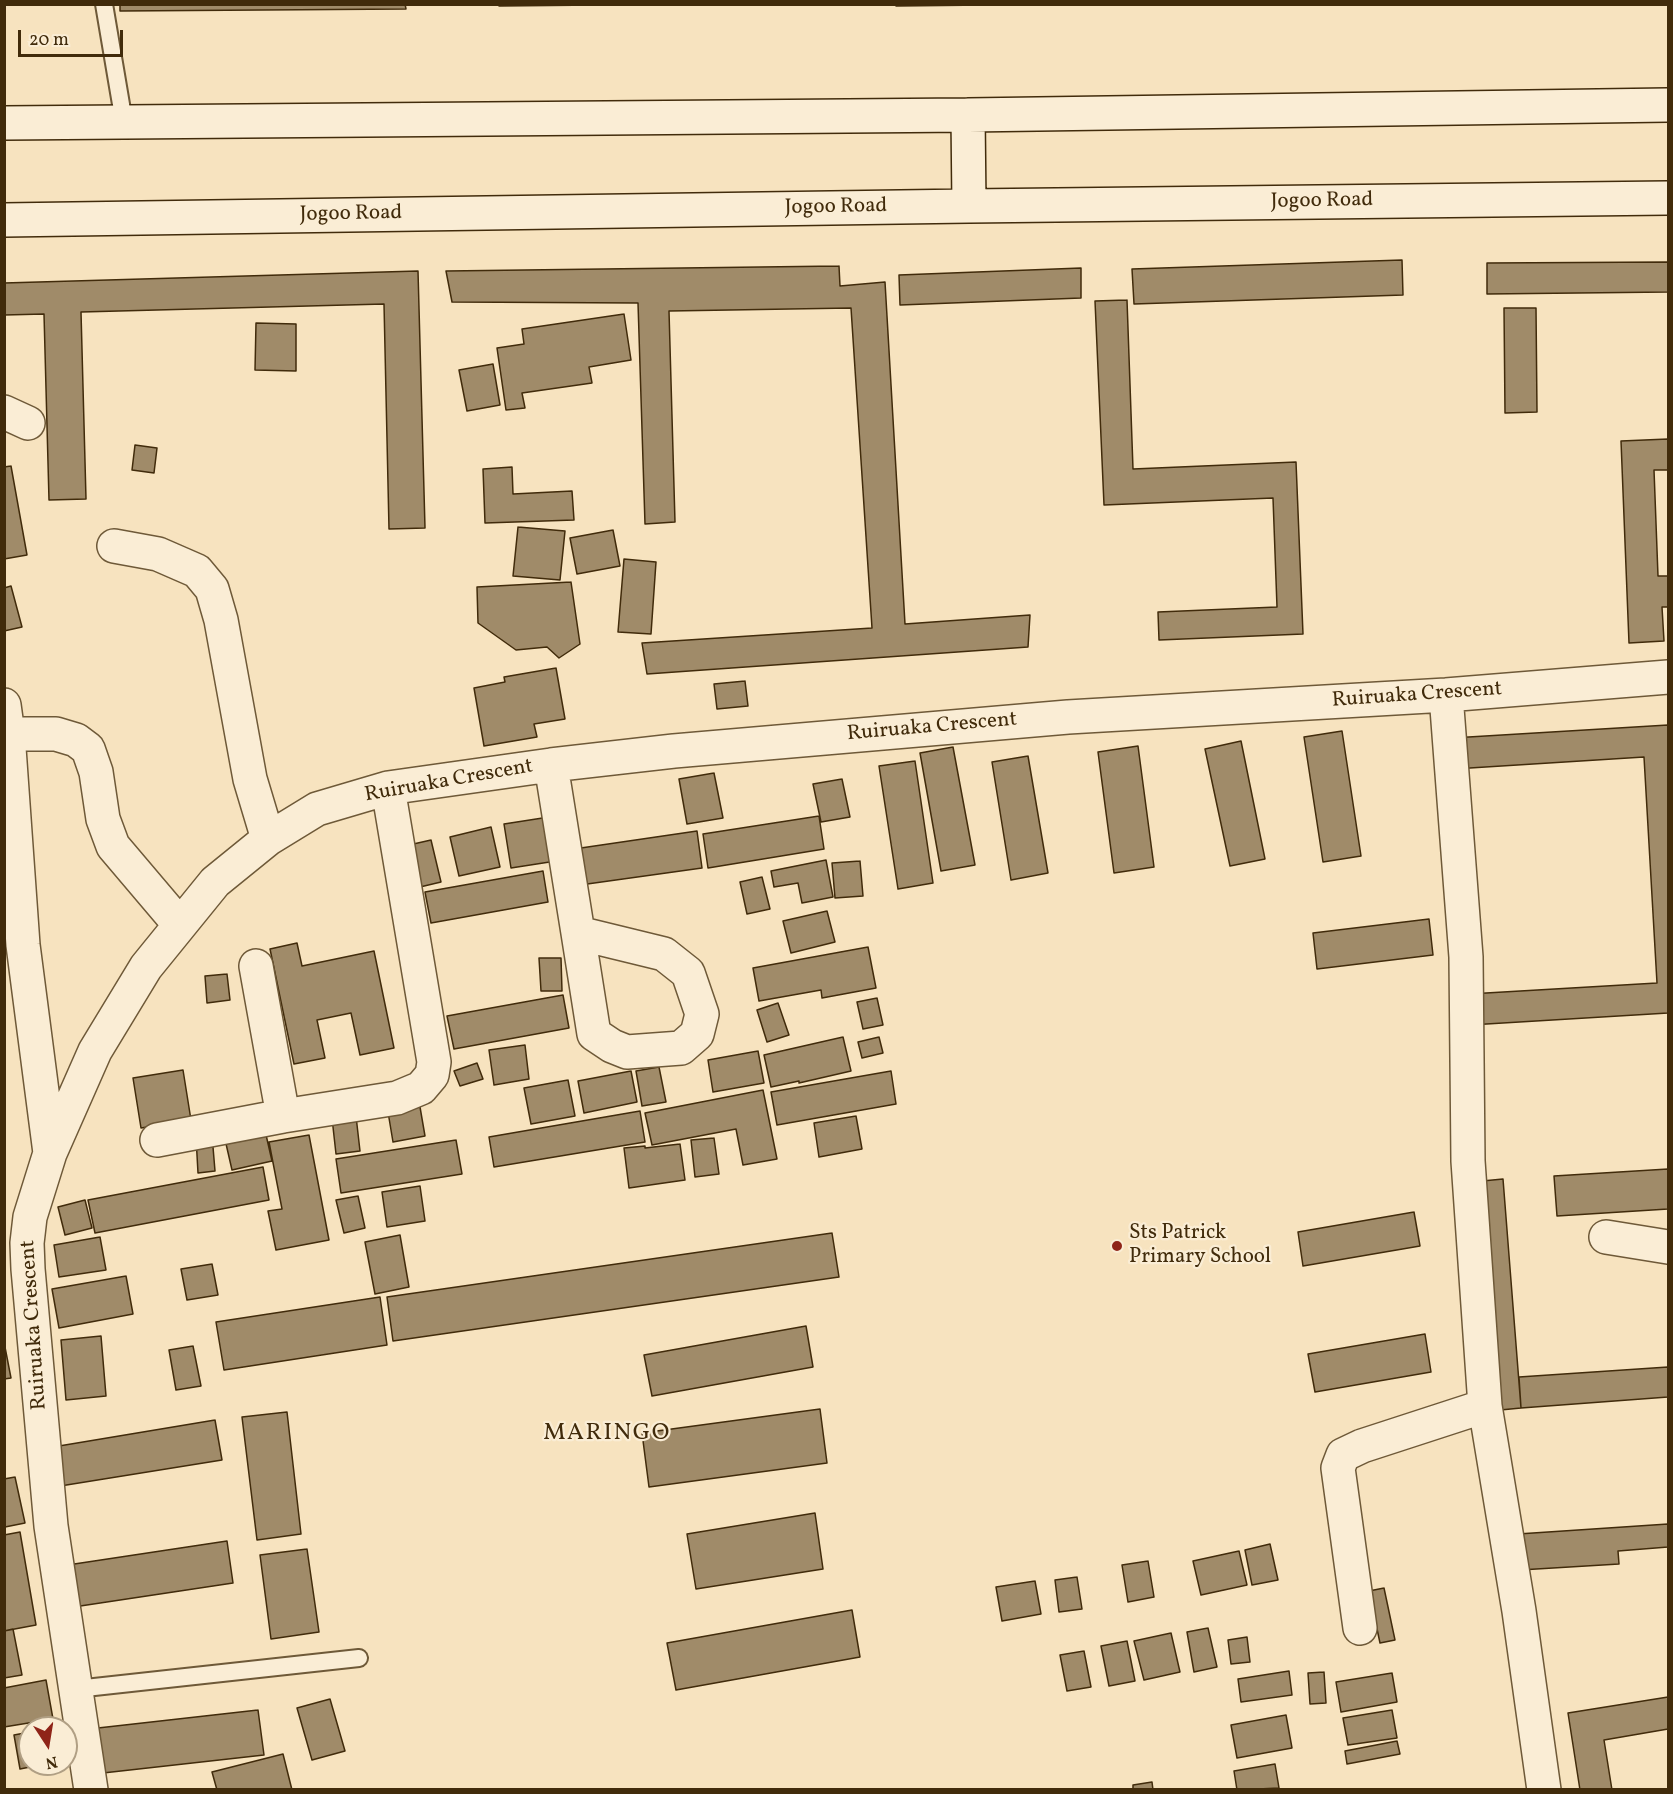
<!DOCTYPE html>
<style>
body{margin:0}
#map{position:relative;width:1673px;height:1794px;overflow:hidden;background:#f7e3bf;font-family:Vollkorn,serif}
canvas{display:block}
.frame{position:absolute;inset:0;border:6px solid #412b0b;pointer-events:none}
.north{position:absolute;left:18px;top:1716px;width:60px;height:60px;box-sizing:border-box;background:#faedd5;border:2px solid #b09f84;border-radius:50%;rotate:168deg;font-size:16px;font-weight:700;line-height:24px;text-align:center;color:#412b0b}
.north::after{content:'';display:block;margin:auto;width:21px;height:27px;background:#8f2418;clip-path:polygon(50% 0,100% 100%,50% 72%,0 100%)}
.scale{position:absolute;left:18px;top:30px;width:105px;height:27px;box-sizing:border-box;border:3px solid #412b0b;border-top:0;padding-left:8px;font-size:18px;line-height:21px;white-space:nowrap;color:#412b0b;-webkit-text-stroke:4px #faedd5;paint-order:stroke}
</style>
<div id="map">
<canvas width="1673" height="1794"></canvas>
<div class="frame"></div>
<div class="north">N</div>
<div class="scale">20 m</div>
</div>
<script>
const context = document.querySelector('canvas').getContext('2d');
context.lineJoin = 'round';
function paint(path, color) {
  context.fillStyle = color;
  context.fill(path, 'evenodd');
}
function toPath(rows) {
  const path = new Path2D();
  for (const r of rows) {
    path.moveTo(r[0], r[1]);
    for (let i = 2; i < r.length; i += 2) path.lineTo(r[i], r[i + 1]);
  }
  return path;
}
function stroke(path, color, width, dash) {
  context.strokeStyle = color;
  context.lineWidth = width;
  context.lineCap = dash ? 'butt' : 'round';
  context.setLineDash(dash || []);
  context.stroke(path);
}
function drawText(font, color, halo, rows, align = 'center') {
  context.font = font + ' Vollkorn,serif';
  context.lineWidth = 4.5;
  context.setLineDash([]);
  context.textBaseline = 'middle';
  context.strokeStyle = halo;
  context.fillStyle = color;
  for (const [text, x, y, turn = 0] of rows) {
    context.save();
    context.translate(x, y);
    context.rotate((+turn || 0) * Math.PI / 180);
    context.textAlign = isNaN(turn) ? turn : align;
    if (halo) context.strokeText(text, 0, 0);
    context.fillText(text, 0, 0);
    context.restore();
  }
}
const building = toPath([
 [120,4,405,4,406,9,120,11,120,4],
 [499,4,699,4,499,6,499,4],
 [896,4,1078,4,896,6,896,4],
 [1402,260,1403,295,1134,304,1132,269,1402,260],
 [1668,262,1668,292,1487,294,1487,263,1668,262],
 [839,266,840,286,885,282,905,624,1030,615,1028,647,647,674,642,643,872,628,851,308,669,311,675,522,645,524,638,303,452,302,446,271,839,266],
 [1081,268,1081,298,900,305,899,275,1081,268],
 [418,271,425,528,389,529,384,304,81,312,86,499,49,500,44,314,4,315,4,283,418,271],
 [1127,300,1133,469,1296,462,1303,634,1159,640,1158,612,1277,607,1273,498,1104,505,1095,301,1127,300],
 [1504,308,1536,308,1537,412,1505,413,1504,308],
 [624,314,631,360,589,367,592,383,522,393,525,408,506,410,497,348,524,344,522,329,624,314],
 [256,323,296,324,296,371,255,370,256,323],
 [493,364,500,405,467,411,459,370,493,364],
 [1668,439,1668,470,1654,470,1658,576,1668,576,1668,607,1662,607,1664,641,1629,643,1621,441,1668,439],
 [135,445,157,448,154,473,132,470,135,445],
 [11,466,27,555,4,559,4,467,11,466],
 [512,467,513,494,572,491,574,520,485,523,483,469,512,467],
 [518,527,565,531,560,580,513,576,518,527],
 [613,530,620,566,577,574,570,538,613,530],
 [624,559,656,562,651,634,618,632,624,559],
 [571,582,580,644,559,658,547,647,516,650,478,623,477,587,571,582],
 [11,586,22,627,4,631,4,588,11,586],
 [556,668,565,719,534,724,537,737,484,746,474,688,505,682,504,677,556,668],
 [745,681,748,706,717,709,714,684,745,681],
 [1668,725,1668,1013,1470,1025,1469,994,1657,983,1644,757,1454,769,1452,738,1668,725],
 [1342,731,1361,856,1323,862,1304,737,1342,731],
 [1241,741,1265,859,1230,866,1205,749,1241,741],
 [1138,746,1154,867,1114,873,1098,752,1138,746],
 [953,747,975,865,941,871,920,753,953,747],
 [1028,756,1048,873,1011,880,992,762,1028,756],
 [915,761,933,883,898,889,879,766,915,761],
 [714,773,723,818,687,824,679,779,714,773],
 [842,779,850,817,821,822,813,784,842,779],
 [819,816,824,849,708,868,703,834,819,816],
 [549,817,556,861,511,868,504,824,549,817],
 [491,827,500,867,459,876,450,837,491,827],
 [697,831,702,868,580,885,574,849,697,831],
 [431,840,441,882,420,887,409,845,431,840],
 [826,860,833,897,802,903,798,883,774,887,771,871,826,860],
 [860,861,863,896,835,898,832,863,860,861],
 [543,871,548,902,431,923,425,892,543,871],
 [762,877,770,909,747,914,740,882,762,877],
 [827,911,835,942,791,953,783,921,827,911],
 [1429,919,1433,955,1317,969,1313,933,1429,919],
 [297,943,302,966,374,951,394,1048,360,1055,351,1013,317,1020,325,1058,294,1064,270,949,297,943],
 [868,947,876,988,822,998,821,990,759,1001,753,968,868,947],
 [539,958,561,958,562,991,541,991,539,958],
 [227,974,230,1000,207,1003,205,976,227,974],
 [563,995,569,1028,454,1049,447,1016,563,995],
 [877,998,883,1025,863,1029,857,1002,877,998],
 [778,1003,789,1035,767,1042,757,1010,778,1003],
 [843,1037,851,1071,799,1083,799,1081,771,1087,764,1055,843,1037],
 [879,1037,883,1053,862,1058,858,1042,879,1037],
 [525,1045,529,1079,494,1085,489,1050,525,1045],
 [758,1051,764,1083,713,1092,708,1060,758,1051],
 [477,1063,483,1079,460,1086,454,1071,477,1063],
 [659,1067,666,1102,642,1106,636,1071,659,1067],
 [183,1070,191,1120,141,1128,133,1078,183,1070],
 [631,1071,637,1102,584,1113,578,1081,631,1071],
 [891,1071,896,1104,777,1125,771,1092,891,1071],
 [568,1080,575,1116,531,1124,524,1088,568,1080],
 [763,1090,777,1159,743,1165,736,1129,652,1145,645,1113,763,1090],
 [420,1107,425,1136,393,1142,388,1112,420,1107],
 [640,1111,645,1142,494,1167,489,1137,640,1111],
 [356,1116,360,1151,336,1154,332,1118,356,1116],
 [856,1116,862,1149,819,1157,814,1123,856,1116],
 [264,1126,272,1161,232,1170,224,1135,264,1126],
 [212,1135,215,1171,198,1173,196,1137,212,1135],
 [309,1135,329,1240,276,1250,268,1211,282,1209,269,1142,309,1135],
 [714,1138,719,1174,695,1177,691,1140,714,1138],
 [456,1140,462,1174,341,1193,336,1159,456,1140],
 [680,1144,685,1180,629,1188,624,1148,645,1146,645,1148,680,1144],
 [263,1167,269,1200,95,1233,88,1200,263,1167],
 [1668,1169,1668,1209,1557,1216,1554,1176,1668,1169],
 [1503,1179,1521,1408,1490,1411,1472,1182,1503,1179],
 [420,1186,425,1221,387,1227,382,1192,420,1186],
 [358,1196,365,1228,344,1233,336,1200,358,1196],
 [85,1200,92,1228,65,1235,58,1207,85,1200],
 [1414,1212,1420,1246,1303,1266,1298,1232,1414,1212],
 [832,1233,839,1277,393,1341,387,1297,832,1233],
 [400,1235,409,1287,375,1294,365,1242,400,1235],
 [100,1237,106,1270,59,1277,54,1245,100,1237],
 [212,1264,218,1295,187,1300,181,1269,212,1264],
 [126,1276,133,1314,59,1328,52,1289,126,1276],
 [380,1297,387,1345,224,1370,216,1322,380,1297],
 [806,1326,813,1367,652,1396,644,1355,806,1326],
 [1425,1334,1431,1372,1315,1392,1308,1354,1425,1334],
 [101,1336,106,1396,66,1400,61,1340,101,1336],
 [4,1342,11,1378,4,1379,4,1342],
 [193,1346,201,1386,176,1390,169,1350,193,1346],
 [1668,1367,1668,1397,1521,1408,1519,1377,1668,1367],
 [820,1409,827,1463,649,1487,642,1433,820,1409],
 [287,1412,301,1534,257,1540,242,1417,287,1412],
 [215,1420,222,1460,54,1487,47,1448,215,1420],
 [15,1477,25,1523,5,1527,4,1479,15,1477],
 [815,1513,823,1569,696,1589,687,1534,815,1513],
 [1668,1524,1668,1547,1618,1551,1619,1564,1520,1570,1518,1534,1668,1524],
 [20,1532,36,1625,4,1631,4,1535,20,1532],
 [227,1541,233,1583,67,1608,61,1566,227,1541],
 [1270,1544,1278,1580,1252,1585,1245,1550,1270,1544],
 [307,1549,319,1632,271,1639,260,1555,307,1549],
 [1239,1551,1247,1585,1201,1595,1193,1561,1239,1551],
 [1148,1561,1154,1597,1128,1602,1122,1565,1148,1561],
 [1077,1577,1082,1609,1059,1612,1055,1580,1077,1577],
 [1035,1581,1041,1614,1002,1621,996,1587,1035,1581],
 [1384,1588,1395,1640,1380,1643,1369,1591,1384,1588],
 [852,1610,860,1657,676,1690,667,1643,852,1610],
 [1208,1628,1217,1667,1194,1672,1187,1632,1208,1628],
 [13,1629,22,1675,4,1678,4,1631,13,1629],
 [1171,1633,1180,1672,1144,1680,1134,1641,1171,1633],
 [1247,1637,1250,1662,1231,1664,1228,1640,1247,1637],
 [1127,1641,1135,1681,1109,1686,1101,1646,1127,1641],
 [1084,1651,1091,1687,1067,1691,1060,1655,1084,1651],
 [1289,1671,1292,1695,1241,1702,1238,1679,1289,1671],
 [1324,1672,1326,1703,1310,1704,1308,1673,1324,1672],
 [1392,1673,1397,1702,1341,1712,1336,1682,1392,1673],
 [46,1680,53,1719,4,1727,4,1688,46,1680],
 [1668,1697,1668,1729,1604,1740,1612,1790,1580,1790,1568,1713,1668,1697],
 [330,1699,345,1751,312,1760,297,1708,330,1699],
 [258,1710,264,1755,94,1774,89,1729,258,1710],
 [1392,1710,1397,1738,1348,1745,1343,1718,1392,1710],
 [1286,1715,1292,1748,1237,1758,1231,1725,1286,1715],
 [30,1732,30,1764,45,1764,20,1769,14,1735,30,1732],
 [1397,1741,1400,1754,1347,1764,1345,1751,1397,1741],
 [283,1754,292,1790,217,1790,212,1772,283,1754],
 [1275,1764,1279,1788,1237,1790,1234,1771,1275,1764],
 [1152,1782,1153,1790,1133,1790,1133,1785,1152,1782]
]);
paint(building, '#a08b69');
stroke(building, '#412b0b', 1.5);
const lane = toPath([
 [104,4,124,122],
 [76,1689,359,1658]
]);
const street = toPath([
 [4,412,28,423],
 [114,546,158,554,197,571,212,589,221,620,250,779,268,839],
 [1446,695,1466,957,1468,1161,1485,1406,1519,1611,1544,1790],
 [4,705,8,734,23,945,50,1153],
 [8,734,56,734,76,740,88,749,96,772,103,819,113,846,180,925],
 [551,765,578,933,594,1034,612,1046,627,1052,681,1048,697,1034,702,1014,688,973,664,954,578,933],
 [256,966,283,1116,397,1098,421,1088,432,1075,434,1062,388,788],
 [157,1140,283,1116],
 [1606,1237,1668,1247],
 [1360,1628,1338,1468,1343,1455,1362,1446,1485,1406],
 [91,1790,51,1526,28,1269,27,1243,30,1217,50,1153,95,1051,146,967,215,882,268,839,317,809,388,788,551,765,674,751,1068,717,1446,695,1668,677]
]);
const secondary = toPath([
 [968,115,969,206],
 [4,123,968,115,1668,105],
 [4,220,969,206,1668,198]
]);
stroke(lane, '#6e5938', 20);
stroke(street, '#6e5938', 36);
stroke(secondary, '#412b0b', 36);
stroke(lane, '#faedd5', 16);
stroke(street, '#faedd5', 33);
stroke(secondary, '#faedd5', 33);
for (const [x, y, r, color] of [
 [1117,1246,6,"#8f2418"]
]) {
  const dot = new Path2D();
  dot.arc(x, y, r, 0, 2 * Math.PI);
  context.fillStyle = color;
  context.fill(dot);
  stroke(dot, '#faedd5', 2);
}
drawText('21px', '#412b0b', '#faedd5', [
 ["Jogoo Road",1322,202,-1],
 ["Jogoo Road",836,208,-1],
 ["Jogoo Road",351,215,-1],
 ["Ruiruaka Crescent",1417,696,-4],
 ["Ruiruaka Crescent",932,728,-5],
 ["Ruiruaka Crescent",449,782,-10],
 ["Ruiruaka Crescent",35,1325,-94]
]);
drawText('21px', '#412b0b', '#faedd5', [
 ["Sts Patrick",1129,1234],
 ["Primary School",1129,1258]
], 'left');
context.letterSpacing = '1.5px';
drawText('24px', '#412b0b', '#faedd5', [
 ["MARINGO",607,1435]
]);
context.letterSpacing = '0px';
</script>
